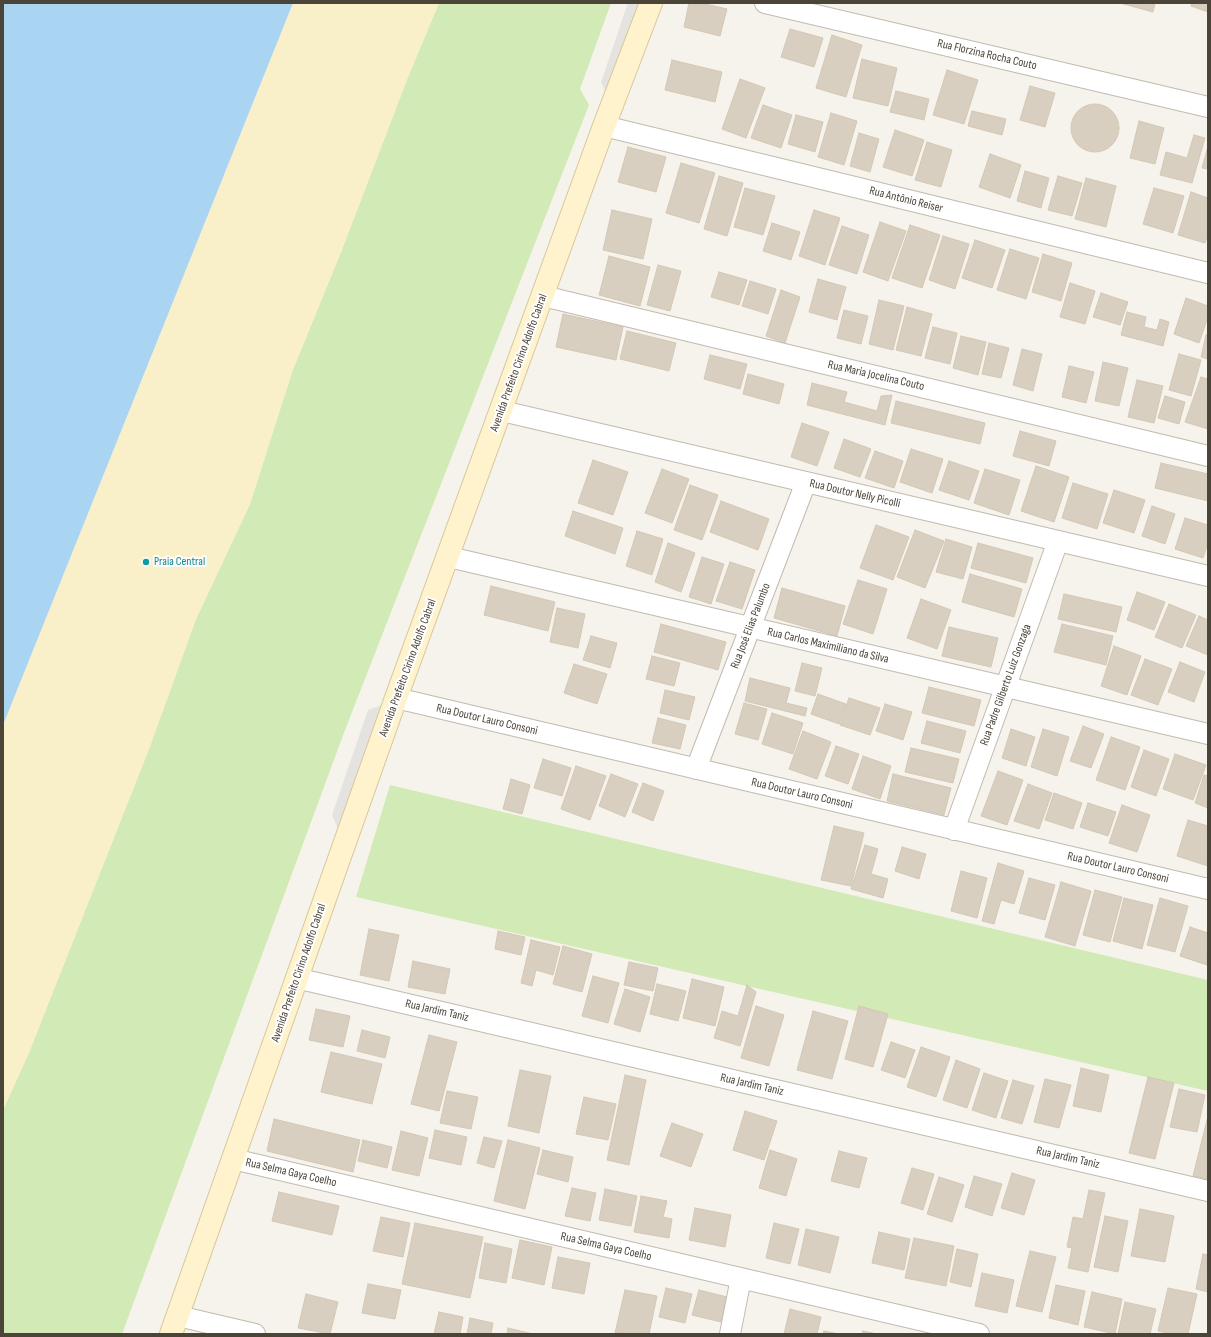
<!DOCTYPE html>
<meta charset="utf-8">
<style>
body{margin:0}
#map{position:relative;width:1211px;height:1337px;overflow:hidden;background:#f6f3ec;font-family:"Sofia Sans Condensed",sans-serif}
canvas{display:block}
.frame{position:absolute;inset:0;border:4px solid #4b4439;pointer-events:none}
</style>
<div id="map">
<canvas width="1211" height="1337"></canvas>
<div class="frame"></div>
</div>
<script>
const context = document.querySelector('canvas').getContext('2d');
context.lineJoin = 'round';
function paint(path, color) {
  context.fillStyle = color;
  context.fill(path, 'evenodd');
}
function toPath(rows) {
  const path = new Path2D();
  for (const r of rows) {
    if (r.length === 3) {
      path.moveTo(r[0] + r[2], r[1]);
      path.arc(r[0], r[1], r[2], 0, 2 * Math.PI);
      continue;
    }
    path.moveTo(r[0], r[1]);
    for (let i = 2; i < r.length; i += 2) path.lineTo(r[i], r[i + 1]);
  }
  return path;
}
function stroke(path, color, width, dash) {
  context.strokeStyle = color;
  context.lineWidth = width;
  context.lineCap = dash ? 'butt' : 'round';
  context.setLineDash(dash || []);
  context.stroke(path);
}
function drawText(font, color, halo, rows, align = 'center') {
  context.font = font + ' "Sofia Sans Condensed",sans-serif';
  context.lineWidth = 4;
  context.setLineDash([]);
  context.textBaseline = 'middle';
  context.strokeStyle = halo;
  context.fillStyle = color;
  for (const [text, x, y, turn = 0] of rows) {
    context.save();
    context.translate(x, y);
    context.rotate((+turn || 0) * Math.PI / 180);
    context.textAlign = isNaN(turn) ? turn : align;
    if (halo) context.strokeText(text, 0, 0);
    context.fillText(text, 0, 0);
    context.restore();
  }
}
paint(toPath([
 [439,3,611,3,580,89,589,105,345,730,122,1334,3,1334,3,1110,28,1055,149,749,196,619,250,504,292,372,341,252,408,77],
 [390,785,1208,980,1208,1091,356,897]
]), '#d2eab5');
paint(toPath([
 [293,3,439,3,408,77,341,252,292,372,250,504,196,619,149,749,28,1055,3,1110,3,725]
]), '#f9efc9');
paint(toPath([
 [628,3,646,3,610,102,601,82],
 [382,705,338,829,332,815,368,710]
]), '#e5e3e0');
paint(toPath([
 [3,3,293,3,3,725]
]), '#a9d4f2');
const building = toPath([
 [689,3,701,3,727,9,720,36,684,27,689,3],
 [1120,3,1155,3,1153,12,1120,3],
 [1192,3,1208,3,1208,12,1191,6,1192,3],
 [790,29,823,38,814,67,781,57,790,29],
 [832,35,862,45,846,97,816,88,832,35],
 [862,59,897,68,888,106,853,98,862,59],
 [672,60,722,72,715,102,665,90,672,60],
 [947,70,978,80,964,124,933,115,947,70],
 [740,79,765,88,746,138,722,129,740,79],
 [1030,86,1055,93,1045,127,1020,120,1030,86],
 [896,91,929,99,924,120,890,112,896,91],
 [1095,128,24],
 [763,105,792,115,781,148,751,138,763,105],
 [972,111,1006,119,1002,135,968,126,972,111],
 [831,113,857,121,844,165,818,157,831,113],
 [796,115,823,122,815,152,788,144,796,115],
 [1139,121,1164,128,1155,164,1130,158,1139,121],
 [895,130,924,140,912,176,883,167,895,130],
 [859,133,879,139,870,172,850,166,859,133],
 [1194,135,1205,138,1192,183,1160,175,1166,152,1187,158,1194,135],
 [927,142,952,150,941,187,915,180,927,142],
 [1208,146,1208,169,1202,168,1208,146],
 [628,147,666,157,656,192,618,182,628,147],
 [990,154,1021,165,1010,198,979,187,990,154],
 [681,163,715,173,699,223,666,213,681,163],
 [1025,171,1049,178,1041,208,1017,201,1025,171],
 [719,176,743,183,727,236,704,229,719,176],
 [1058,176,1082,183,1072,216,1048,210,1058,176],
 [1086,178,1116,186,1106,227,1075,219,1086,178],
 [745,188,775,196,763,235,734,227,745,188],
 [1154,188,1184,196,1173,233,1143,224,1154,188],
 [1191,192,1208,198,1208,234,1205,243,1178,235,1191,192],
 [612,210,652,219,643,259,603,250,612,210],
 [814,210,840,218,825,265,799,256,814,210],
 [880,222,906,231,888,281,863,272,880,222],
 [772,223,800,232,791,260,763,251,772,223],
 [910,225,940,235,922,288,892,278,910,225],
 [842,226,869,235,857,274,829,265,842,226],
 [943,236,969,244,955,289,929,280,943,236],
 [975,240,1005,250,992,288,962,278,975,240],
 [1010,249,1039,258,1026,299,997,290,1010,249],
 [1043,254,1072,263,1061,301,1032,292,1043,254],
 [609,256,650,267,640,306,599,295,609,256],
 [658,265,681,271,670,311,647,305,658,265],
 [719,272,747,280,739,305,711,297,719,272],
 [818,279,846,287,837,320,809,312,818,279],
 [750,281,776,289,768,314,742,306,750,281],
 [1070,283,1095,291,1085,324,1060,317,1070,283],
 [781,290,800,297,785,343,766,336,781,290],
 [1101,293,1128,302,1120,325,1093,317,1101,293],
 [1186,298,1208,306,1208,317,1199,343,1174,334,1186,298],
 [879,300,904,306,893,350,869,344,879,300],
 [907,307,932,314,921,356,896,350,907,307],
 [844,310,868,316,861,344,837,338,844,310],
 [1127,312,1146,317,1144,327,1157,330,1160,319,1169,322,1163,346,1121,335,1127,312],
 [563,314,623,327,616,360,556,347,563,314],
 [933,327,957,333,950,364,925,358,933,327],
 [627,331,676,343,669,371,620,359,627,331],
 [1206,335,1208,335,1208,359,1201,357,1206,335],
 [961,336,986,342,978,375,953,368,961,336],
 [989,343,1009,348,1001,378,982,374,989,343],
 [1022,349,1042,354,1033,391,1013,385,1022,349],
 [1179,354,1201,360,1191,396,1169,390,1179,354],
 [710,355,747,364,740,389,704,379,710,355],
 [1103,362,1128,368,1119,406,1095,401,1103,362],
 [1069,366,1094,372,1086,403,1062,397,1069,366],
 [748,374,784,384,779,404,743,394,748,374],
 [1201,377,1208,379,1208,429,1185,422,1201,377],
 [1137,380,1163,386,1154,423,1128,417,1137,380],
 [812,383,847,392,844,402,877,411,881,396,892,395,885,425,807,405,812,383],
 [1165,396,1185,402,1179,424,1158,418,1165,396],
 [896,401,985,423,980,444,891,423,896,401],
 [802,423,829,432,817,466,791,457,802,423],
 [1020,431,1056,441,1049,466,1013,456,1020,431],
 [844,439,871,449,860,477,834,468,844,439],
 [911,449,943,459,932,493,900,482,911,449],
 [875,451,903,461,894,488,865,478,875,451],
 [593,460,628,472,613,515,578,503,593,460],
 [949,461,979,471,969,500,939,490,949,461],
 [1161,463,1208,474,1208,501,1155,488,1161,463],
 [1036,466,1069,477,1054,522,1021,511,1036,466],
 [662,469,689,479,672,523,645,513,662,469],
 [985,469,1020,480,1009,515,974,503,985,469],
 [1073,483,1108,494,1097,529,1062,518,1073,483],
 [690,485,718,495,702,540,674,530,690,485],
 [1114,490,1145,500,1134,533,1103,523,1114,490],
 [721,501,769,519,758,550,710,532,721,501],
 [1152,506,1175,514,1165,544,1142,536,1152,506],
 [573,511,623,528,615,554,565,536,573,511],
 [1185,518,1208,525,1208,543,1203,558,1175,549,1185,518],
 [876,525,909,537,893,580,860,568,876,525],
 [915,530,944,541,925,588,897,577,915,530],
 [637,531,663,539,652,575,626,566,637,531],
 [946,539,972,547,963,579,936,572,946,539],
 [668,543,695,553,681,592,655,582,668,543],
 [978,543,1033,558,1026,583,971,568,978,543],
 [702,557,724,564,711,604,689,597,702,557],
 [730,562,755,570,742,609,716,601,730,562],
 [970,574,1022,589,1014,617,962,602,970,574],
 [858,580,887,589,873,634,843,624,858,580],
 [491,586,555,602,548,631,484,615,491,586],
 [782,588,845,606,837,636,774,618,782,588],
 [1137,592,1165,602,1154,630,1127,620,1137,592],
 [1064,594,1122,607,1116,632,1058,619,1064,594],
 [921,599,951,610,937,649,907,638,921,599],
 [1169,604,1196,615,1182,648,1155,637,1169,604],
 [557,608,585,614,578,648,550,642,557,608],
 [1199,616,1208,620,1208,655,1186,646,1199,616],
 [661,624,726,642,718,670,654,652,661,624],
 [1062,624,1113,636,1106,665,1054,652,1062,624],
 [949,627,998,638,991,667,942,656,949,627],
 [591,636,617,643,610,668,583,660,591,636],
 [1114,646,1141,656,1127,695,1101,686,1114,646],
 [652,656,680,663,674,686,646,679,652,656],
 [1145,659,1172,669,1158,705,1131,695,1145,659],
 [1180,662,1205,672,1194,702,1168,692,1180,662],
 [802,663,822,668,815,696,795,691,802,663],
 [574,664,607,674,597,704,564,693,574,664],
 [750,678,790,688,786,703,807,708,805,716,745,701,750,678],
 [929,687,981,700,974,726,922,713,929,687],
 [665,690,695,697,689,720,660,713,665,690],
 [818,694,846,704,839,724,811,714,818,694],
 [849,698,880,708,870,735,840,725,849,698],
 [744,703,767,709,758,740,735,734,744,703],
 [885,704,912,712,903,740,876,731,885,704],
 [772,713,803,723,793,754,762,744,772,713],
 [658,718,686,725,680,749,652,743,658,718],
 [927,721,966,731,960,753,921,743,927,721],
 [1083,726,1104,734,1091,768,1070,761,1083,726],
 [1011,729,1035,737,1026,766,1002,758,1011,729],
 [1043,729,1069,737,1057,776,1031,767,1043,729],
 [803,731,831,742,817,779,789,769,803,731],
 [1111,737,1140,747,1125,790,1096,780,1111,737],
 [836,746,859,754,848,784,825,776,836,746],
 [911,748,959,759,953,783,905,772,911,748],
 [1144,750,1169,759,1156,796,1131,787,1144,750],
 [1175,754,1206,765,1193,800,1163,789,1175,754],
 [863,756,891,766,880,799,852,789,863,756],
 [543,759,571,768,562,796,534,788,543,759],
 [576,766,606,776,590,820,561,809,576,766],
 [998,771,1023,780,1007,825,981,816,998,771],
 [611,774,638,784,625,817,599,806,611,774],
 [893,774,951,788,944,815,887,801,893,774],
 [1204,775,1208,776,1208,808,1195,803,1204,775],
 [511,779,530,785,522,814,503,809,511,779],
 [643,783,664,791,653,821,632,812,643,783],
 [1028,784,1052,793,1039,829,1014,821,1028,784],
 [1054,793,1082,803,1073,829,1045,820,1054,793],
 [1088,803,1116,812,1108,836,1080,827,1088,803],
 [1122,805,1150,815,1137,852,1109,843,1122,805],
 [1188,820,1208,826,1208,866,1177,856,1188,820],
 [834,826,864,833,851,886,821,880,834,826],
 [865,845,878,849,871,874,888,879,883,898,851,889,865,845],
 [902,847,926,854,919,879,895,871,902,847],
 [998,863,1024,871,1014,904,1001,900,994,924,982,921,998,863],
 [961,871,987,878,977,918,951,911,961,871],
 [1029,878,1055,885,1045,920,1019,913,1029,878],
 [1061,882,1091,891,1075,946,1045,937,1061,882],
 [1095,890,1122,897,1110,942,1083,935,1095,890],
 [1124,898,1153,905,1142,949,1113,941,1124,898],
 [1160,898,1188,906,1175,952,1147,945,1160,898],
 [1190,927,1208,933,1207,965,1180,956,1190,927],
 [369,929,399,935,389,981,360,975,369,929],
 [498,931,525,937,521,955,495,949,498,931],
 [531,940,560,947,553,975,536,970,532,986,521,983,531,940],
 [563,946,592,954,582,992,553,984,563,946],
 [413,961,450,969,445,994,408,987,413,961],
 [629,962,658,968,653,991,624,985,629,962],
 [593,976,619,983,608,1023,582,1016,593,976],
 [692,979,724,987,715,1026,683,1018,692,979],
 [657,984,686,991,678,1021,650,1014,657,984],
 [747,985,756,992,740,1046,714,1038,722,1011,738,1016,747,985],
 [625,989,650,997,640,1032,614,1024,625,989],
 [756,1006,784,1015,769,1066,741,1058,756,1006],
 [859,1006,888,1014,873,1067,845,1059,859,1006],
 [316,1009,350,1016,343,1047,309,1040,316,1009],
 [813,1011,848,1021,832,1079,797,1070,813,1011],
 [362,1030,390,1037,385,1058,357,1051,362,1030],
 [429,1035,457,1042,439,1111,411,1104,429,1035],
 [891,1042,915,1050,905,1078,881,1070,891,1042],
 [921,1047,950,1057,936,1097,907,1087,921,1047],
 [331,1052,382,1064,372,1104,321,1092,331,1052],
 [956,1060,980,1069,967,1108,943,1100,956,1060],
 [1081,1068,1109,1075,1101,1112,1073,1106,1081,1068],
 [520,1070,551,1076,539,1133,508,1126,520,1070],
 [984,1073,1008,1081,996,1118,972,1110,984,1073],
 [625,1075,646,1080,629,1165,607,1160,625,1075],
 [1148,1077,1174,1083,1155,1159,1129,1153,1148,1077],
 [1045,1079,1071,1085,1059,1128,1034,1122,1045,1079],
 [1013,1080,1034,1086,1022,1124,1001,1118,1013,1080],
 [1179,1089,1205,1095,1197,1132,1170,1127,1179,1089],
 [447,1091,478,1097,471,1129,440,1123,447,1091],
 [584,1097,616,1104,608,1140,576,1134,584,1097],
 [745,1111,777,1121,764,1160,733,1150,745,1111],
 [1208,1116,1208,1179,1193,1176,1208,1116],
 [274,1119,360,1140,353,1172,267,1151,274,1119],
 [672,1123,703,1134,691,1167,660,1156,672,1123],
 [435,1130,467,1137,461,1165,429,1158,435,1130],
 [401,1131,428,1138,419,1176,392,1170,401,1131],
 [484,1137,502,1141,494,1168,477,1163,484,1137],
 [363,1140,392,1147,387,1168,358,1161,363,1140],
 [508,1140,540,1148,525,1209,494,1201,508,1140],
 [543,1150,573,1157,568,1182,537,1174,543,1150],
 [770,1150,797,1159,786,1196,759,1188,770,1150],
 [839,1151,867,1158,859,1188,831,1181,839,1151],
 [912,1168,934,1174,923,1210,901,1203,912,1168],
 [1012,1173,1035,1180,1024,1215,1001,1208,1012,1173],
 [974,1176,1002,1184,992,1216,965,1207,974,1176],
 [939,1177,964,1185,952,1222,927,1214,939,1177],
 [572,1188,596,1193,590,1221,565,1216,572,1188],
 [605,1189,637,1196,631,1226,599,1220,605,1189],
 [1089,1190,1105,1193,1088,1272,1068,1268,1072,1248,1067,1247,1073,1217,1083,1219,1089,1190],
 [279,1192,339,1206,332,1235,272,1221,279,1192],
 [641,1196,667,1201,663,1217,672,1219,669,1238,634,1232,641,1196],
 [695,1208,731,1215,725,1247,689,1240,695,1208],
 [1140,1209,1174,1216,1165,1262,1131,1256,1140,1209],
 [1105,1216,1128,1221,1118,1272,1094,1267,1105,1216],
 [381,1217,410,1223,403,1257,373,1251,381,1217],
 [415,1223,483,1237,470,1298,402,1284,415,1223],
 [774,1223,799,1229,790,1264,766,1258,774,1223],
 [806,1229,839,1237,830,1273,798,1265,806,1229],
 [879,1232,910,1239,904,1270,872,1263,879,1232],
 [914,1238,954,1246,946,1286,905,1278,914,1238],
 [520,1240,552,1247,544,1285,512,1278,520,1240],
 [485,1243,512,1249,506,1283,479,1278,485,1243],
 [957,1249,978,1254,971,1287,950,1282,957,1249],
 [1030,1251,1056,1257,1042,1312,1016,1306,1030,1251],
 [1203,1254,1208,1255,1208,1292,1196,1289,1203,1254],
 [558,1257,590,1263,584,1294,552,1288,558,1257],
 [982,1273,1014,1280,1007,1313,975,1306,982,1273],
 [368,1284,401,1290,395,1319,362,1313,368,1284],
 [1056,1285,1085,1291,1078,1325,1049,1318,1056,1285],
 [666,1288,692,1294,685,1323,659,1317,666,1288],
 [1168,1288,1197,1294,1188,1334,1172,1334,1158,1331,1168,1288],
 [625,1290,657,1296,649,1334,615,1333,625,1290],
 [699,1290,727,1297,721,1322,692,1315,699,1290],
 [1092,1292,1122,1299,1115,1334,1084,1327,1092,1292],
 [306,1294,338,1302,330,1334,298,1328,306,1294],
 [1125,1302,1156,1309,1150,1334,1118,1334,1125,1302],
 [790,1309,821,1317,817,1334,784,1334,790,1309],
 [439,1312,463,1317,460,1334,434,1334,439,1312],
 [470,1318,493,1323,491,1334,467,1334,470,1318],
 [508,1328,533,1334,507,1334,508,1328],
 [824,1331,839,1334,823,1334,824,1331],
 [863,1331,877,1334,862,1334,863,1331]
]);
paint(building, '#d8cfc1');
stroke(building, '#d3c7b4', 1);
const street = toPath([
 [765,3,1208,107],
 [604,126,1208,273],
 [543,296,1208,456],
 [502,411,1208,576],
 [449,557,1208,734],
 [396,698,1208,889],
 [696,769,806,482],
 [954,830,1058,541],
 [296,978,1208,1191],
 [233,1159,979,1334],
 [178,1316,255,1334],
 [730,1334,741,1278]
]);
const secondary = toPath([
 [171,1334,396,698,604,126,651,3]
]);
stroke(street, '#c2bbae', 22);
stroke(secondary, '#d6c79b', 24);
stroke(street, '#fff', 20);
stroke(secondary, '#fff3cd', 22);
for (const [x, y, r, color] of [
 [146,562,4,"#0f9aa8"]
]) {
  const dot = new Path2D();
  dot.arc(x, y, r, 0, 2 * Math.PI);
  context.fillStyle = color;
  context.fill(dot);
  stroke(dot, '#fff', 1.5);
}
drawText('12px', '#4b4439', '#fff', [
 ["Rua Florzina Rocha Couto",987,55,13],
 ["Rua Antônio Reiser",906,200,14],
 ["Avenida Prefeito Cirino Adolfo Cabral",519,363,-70],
 ["Rua Maria Jocelina Couto",876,376,13],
 ["Rua Doutor Nelly Picolli",855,494,13],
 ["Rua José Elias Palumbo",751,626,-69],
 ["Rua Carlos Maximiliano da Silva",828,646,13],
 ["Avenida Prefeito Cirino Adolfo Cabral",408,668,-70],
 ["Rua Padre Gilberto Luiz Gonzaga",1006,685,-70],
 ["Rua Doutor Lauro Consoni",487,720,13],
 ["Rua Doutor Lauro Consoni",802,794,13],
 ["Rua Doutor Lauro Consoni",1118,868,13],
 ["Avenida Prefeito Cirino Adolfo Cabral",299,973,-71],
 ["Rua Jardim Taniz",437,1011,13],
 ["Rua Jardim Taniz",752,1085,13],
 ["Rua Jardim Taniz",1068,1158,13],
 ["Rua Selma Gaya Coelho",291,1173,13],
 ["Rua Selma Gaya Coelho",606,1247,13]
]);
drawText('12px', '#0d838f', '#fff', [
 ["Praia Central",154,562]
], 'left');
</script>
